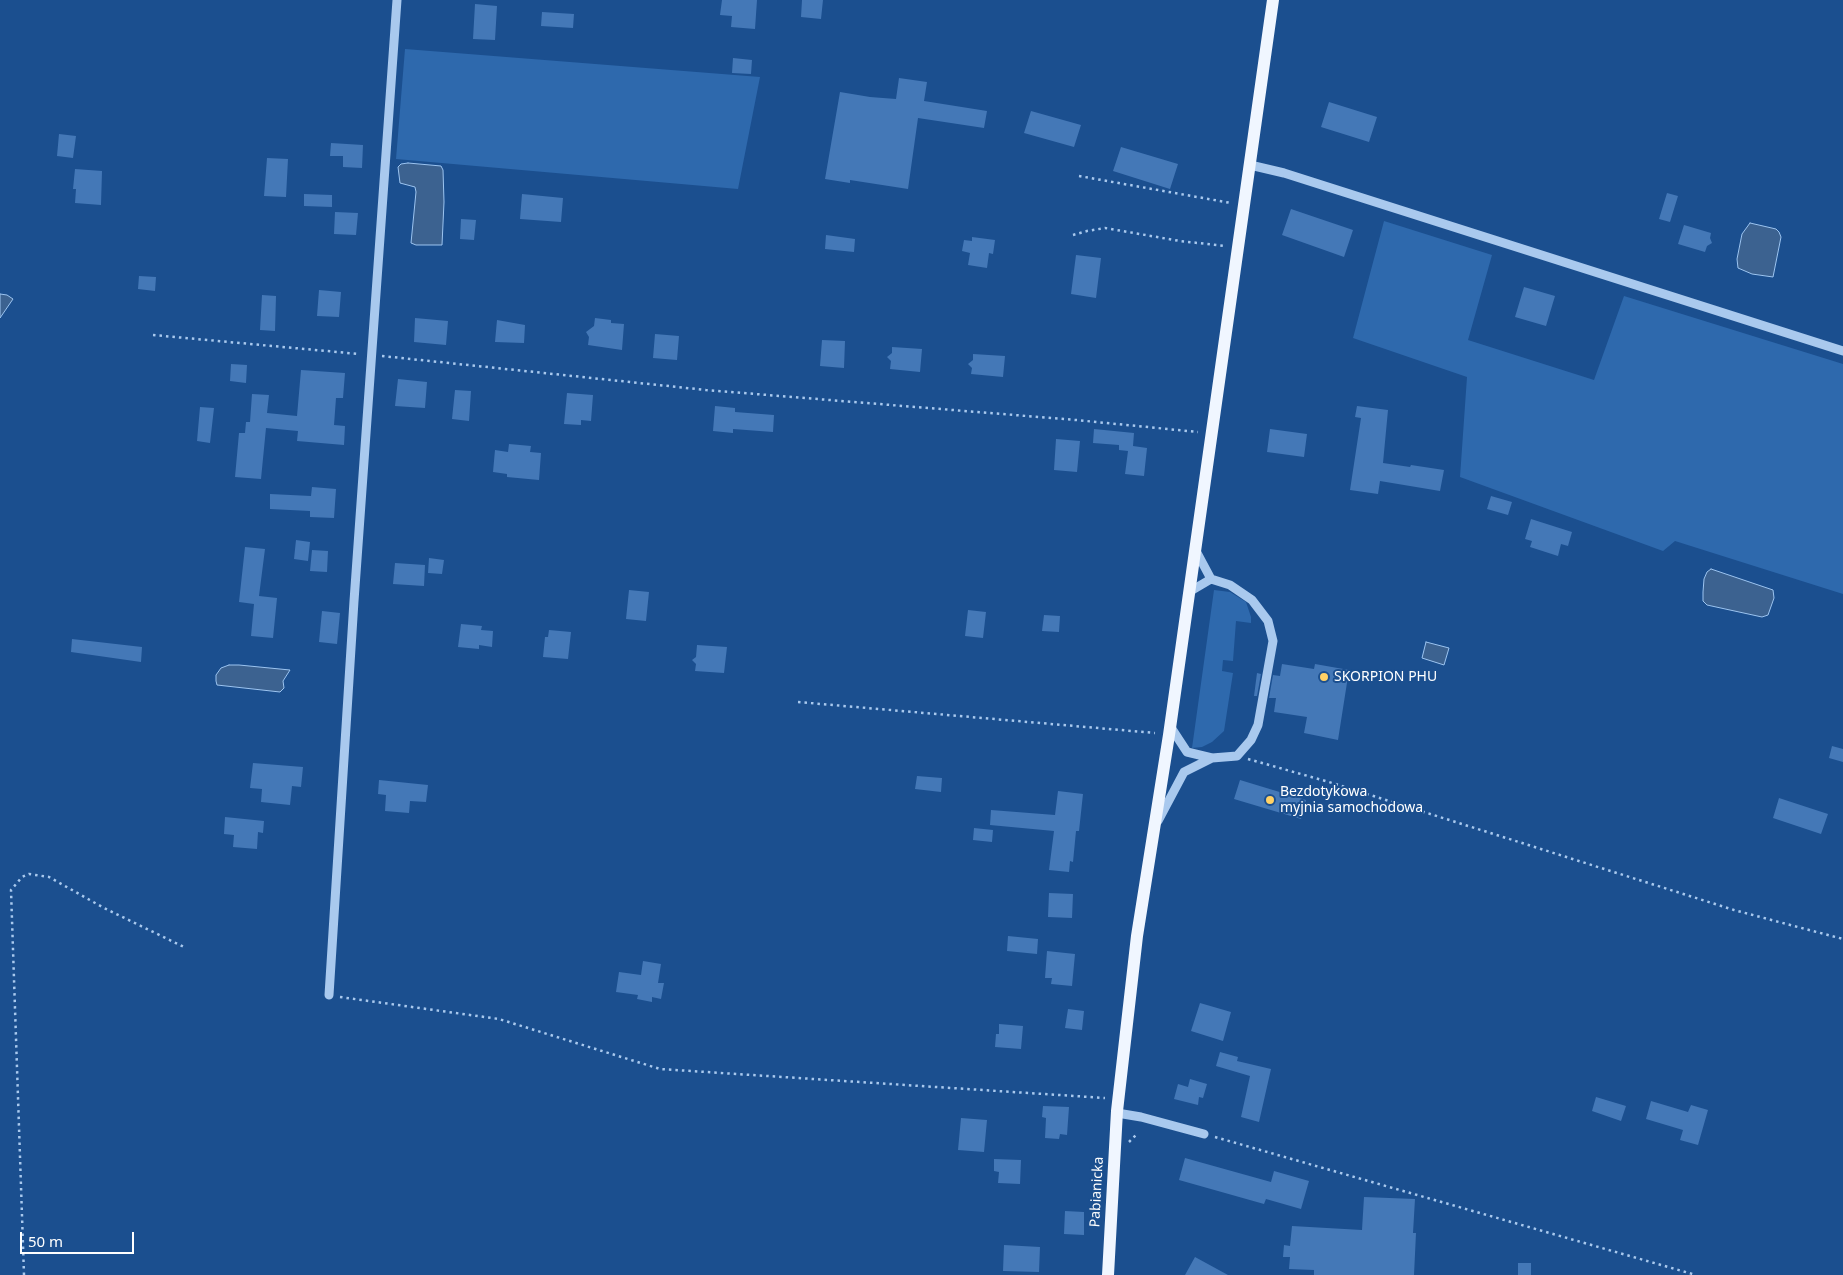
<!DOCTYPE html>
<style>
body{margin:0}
#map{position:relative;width:1843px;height:1275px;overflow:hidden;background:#1b4f8f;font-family:"Noto Sans",sans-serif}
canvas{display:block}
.scale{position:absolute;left:20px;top:1232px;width:114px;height:22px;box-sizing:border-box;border:2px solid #fff;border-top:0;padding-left:6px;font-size:15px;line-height:18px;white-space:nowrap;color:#fff;-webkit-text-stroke:4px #1b4f8f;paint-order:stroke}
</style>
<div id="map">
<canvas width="1843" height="1275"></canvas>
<div class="scale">50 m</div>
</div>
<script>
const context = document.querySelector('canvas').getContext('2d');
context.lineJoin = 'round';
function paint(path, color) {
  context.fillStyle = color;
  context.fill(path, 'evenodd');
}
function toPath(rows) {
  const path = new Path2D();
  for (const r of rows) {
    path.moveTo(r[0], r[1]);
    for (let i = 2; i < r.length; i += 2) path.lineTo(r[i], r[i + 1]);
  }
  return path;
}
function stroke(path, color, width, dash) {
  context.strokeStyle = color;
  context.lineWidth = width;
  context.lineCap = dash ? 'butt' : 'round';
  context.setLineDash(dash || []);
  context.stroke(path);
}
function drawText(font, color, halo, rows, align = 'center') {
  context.font = font + ' "Noto Sans",sans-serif';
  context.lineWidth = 4;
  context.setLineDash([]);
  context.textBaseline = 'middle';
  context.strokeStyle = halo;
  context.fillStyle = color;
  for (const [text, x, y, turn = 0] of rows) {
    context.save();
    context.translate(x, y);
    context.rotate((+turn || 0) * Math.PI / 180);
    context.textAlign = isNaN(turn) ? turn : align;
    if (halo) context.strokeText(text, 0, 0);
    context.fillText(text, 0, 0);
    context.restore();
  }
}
paint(toPath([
 [405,49,760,77,738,189,396,159],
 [1384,221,1492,255,1468,340,1594,380,1624,296,1843,364,1843,594,1675,541,1663,551,1460,477,1467,377,1353,338],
 [1214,590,1230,592,1246,602,1251,617,1251,623,1236,621,1233,661,1223,660,1222,671,1233,673,1224,731,1212,742,1202,747,1192,748]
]), '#2e69ad');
const water = toPath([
 [408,163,441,166,443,170,444,202,442,245,416,245,411,243,416,192,415,187,400,183,398,167,401,164,408,163],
 [1750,223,1776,229,1779,232,1781,237,1773,277,1752,274,1738,268,1737,259,1742,234,1750,223],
 [0,294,7,295,13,299,0,318,0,294],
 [1711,569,1773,590,1774,598,1768,615,1762,617,1707,605,1703,601,1703,592,1704,579,1707,572,1711,569],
 [1426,642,1449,648,1444,665,1422,658,1426,642],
 [229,665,239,665,290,670,283,681,284,688,280,692,217,685,216,681,216,675,221,668,229,665]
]);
paint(water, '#3c6290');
stroke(water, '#9cc4f0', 1);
paint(toPath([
 [722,0,757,0,755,29,731,27,732,16,720,15],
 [802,0,823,0,821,19,801,17],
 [475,4,497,6,495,40,473,39],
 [542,12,574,14,573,28,541,26],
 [733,58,752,60,751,74,732,73],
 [899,78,927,82,924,101,987,111,984,128,918,118,908,189,850,180,850,183,825,179,840,92,870,97,896,99],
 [1329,102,1377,117,1369,142,1321,127],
 [1031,111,1081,125,1074,147,1024,133],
 [59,134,76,136,73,158,57,156],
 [331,143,363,145,362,168,343,167,343,156,330,156],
 [1121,147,1178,164,1170,189,1113,171],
 [267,158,288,159,286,197,264,196],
 [75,169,102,171,101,205,75,203,76,189,73,189],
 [1667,193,1678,196,1670,222,1659,219],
 [304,194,332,195,332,207,304,206],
 [522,194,563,198,561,222,520,219],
 [1291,209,1353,230,1344,257,1282,235],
 [335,212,358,213,356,235,334,234],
 [461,219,476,220,474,240,460,239],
 [1684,225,1711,233,1710,238,1712,243,1707,246,1705,252,1678,244],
 [826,235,855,239,854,252,825,249],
 [972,237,995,240,993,254,989,253,987,268,968,265,970,253,962,251,964,240,972,241],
 [1076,255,1101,258,1096,298,1071,294],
 [139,276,156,277,155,291,138,289],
 [1524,287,1555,296,1546,326,1515,317],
 [319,290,341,292,339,317,317,316],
 [262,295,276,296,275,331,260,330],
 [415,318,448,321,446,345,414,342],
 [595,318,611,320,611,323,624,324,622,350,588,345,589,337,586,332,594,326],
 [497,320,525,325,524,343,495,342],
 [655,334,679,336,677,360,653,358],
 [822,340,845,341,844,368,820,366],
 [892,347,922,349,920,372,890,369,891,361,887,357,892,353],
 [973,354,1005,356,1003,377,971,374,972,368,968,364,973,360],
 [231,364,247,365,246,383,230,381],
 [301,370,345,373,343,398,336,398,334,425,345,426,344,445,297,441,298,431,266,428,261,479,235,477,239,433,245,433,246,422,250,422,252,394,269,395,267,413,297,416],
 [398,379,427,382,425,408,395,406],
 [455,390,471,391,469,421,452,419],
 [567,393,593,395,591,421,581,420,581,425,564,424],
 [715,406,735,408,735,412,774,415,773,432,733,429,733,433,713,431],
 [1357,406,1388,410,1383,463,1410,467,1411,465,1444,470,1440,491,1380,481,1378,494,1350,490,1361,418,1355,417],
 [200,407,214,408,210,443,197,441],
 [1094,429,1134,433,1133,446,1147,448,1144,476,1125,474,1128,451,1119,450,1119,445,1093,443],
 [1270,429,1307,434,1304,457,1267,452],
 [1056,439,1080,441,1077,472,1054,470],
 [509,444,531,446,530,452,541,453,539,480,507,477,507,474,493,472,495,450,508,452],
 [312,487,336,489,334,518,310,517,310,511,270,509,270,494,311,496],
 [1491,496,1512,502,1508,515,1487,509],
 [1531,519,1572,532,1568,546,1561,544,1558,556,1530,547,1532,541,1525,539],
 [296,540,310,542,308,561,294,559],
 [245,547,265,549,259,596,277,598,273,638,251,636,254,604,239,602],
 [312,550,328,551,327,572,310,571],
 [429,558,444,560,442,574,428,573],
 [395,563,425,565,424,586,393,584],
 [629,590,649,592,646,621,626,619],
 [968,610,986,612,983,638,965,636],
 [322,611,340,613,337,644,319,642],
 [1044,615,1060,616,1059,632,1042,631],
 [461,624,482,626,481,630,493,631,492,647,479,645,479,649,458,647],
 [549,630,571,632,568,659,543,657,545,637,548,637],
 [72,639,142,647,141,662,71,652],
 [697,645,727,647,724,673,695,671,696,664,692,660,696,657],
 [1282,664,1314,669,1315,664,1349,670,1338,740,1304,733,1307,717,1274,712,1276,698,1269,698,1273,675,1280,676],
 [1257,673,1261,674,1257,696,1254,696],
 [1832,746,1843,749,1843,762,1829,758],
 [253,763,303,767,301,787,292,786,290,805,261,802,262,789,250,788],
 [917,776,942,778,941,792,915,789],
 [379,780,428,785,426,802,410,801,409,813,385,811,386,795,378,794],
 [1240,780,1306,800,1301,819,1234,799],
 [1058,791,1083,794,1079,831,1076,831,1073,862,1070,861,1069,872,1049,870,1054,831,990,825,991,810,1055,815],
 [1779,798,1828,814,1821,834,1773,818],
 [225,817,264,821,263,833,258,832,257,849,233,847,234,835,224,834],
 [974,828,993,830,992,842,973,840],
 [1049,893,1073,894,1072,918,1048,917],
 [1008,936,1038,939,1037,954,1007,951],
 [1047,951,1075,954,1072,986,1051,984,1052,978,1045,978],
 [643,961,661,964,658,983,664,983,661,999,652,997,652,1002,637,999,638,995,616,992,619,972,641,975],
 [1200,1003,1231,1012,1223,1041,1191,1031],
 [1068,1009,1084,1011,1082,1030,1065,1028],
 [999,1024,1023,1026,1021,1049,995,1047,996,1034,999,1034],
 [1220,1052,1238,1057,1237,1061,1271,1069,1259,1122,1241,1117,1250,1076,1216,1066],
 [1190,1079,1207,1084,1203,1098,1199,1097,1198,1105,1174,1099,1178,1084,1188,1087],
 [1596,1097,1626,1106,1621,1121,1592,1111],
 [1651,1101,1688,1112,1691,1105,1708,1110,1698,1145,1680,1140,1683,1130,1646,1119],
 [1043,1106,1069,1107,1067,1135,1060,1134,1059,1139,1045,1138,1046,1118,1042,1117],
 [961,1118,987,1120,984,1152,958,1150],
 [1185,1158,1271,1182,1274,1171,1309,1181,1301,1209,1266,1199,1264,1204,1179,1180],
 [994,1159,1021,1160,1020,1184,998,1183,999,1172,994,1171],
 [1364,1197,1415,1199,1413,1233,1416,1233,1414,1275,1314,1275,1314,1270,1289,1269,1290,1257,1283,1257,1284,1245,1290,1246,1292,1226,1362,1230],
 [1065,1211,1084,1212,1084,1235,1064,1234],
 [1004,1245,1040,1247,1039,1272,1003,1271],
 [1195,1257,1228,1275,1185,1275],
 [1518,1263,1531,1263,1531,1275,1518,1275]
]), '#4478b7');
stroke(toPath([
 [1079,176,1231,203],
 [1073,235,1087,231,1105,228,1180,241,1225,246],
 [153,335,359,354],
 [382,356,706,390,1076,420,1198,432],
 [798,702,1155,733],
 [1248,759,1329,782,1734,910,1843,939],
 [340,997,499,1019,660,1069,1105,1098],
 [1215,1137,1696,1275],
 [1129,1142,1137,1134],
 [24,1275,11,890,22,877,29,874,49,877,104,908,186,948]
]), '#a9c9ee', 2.5, [2.5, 4]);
stroke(toPath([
 [1250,165,1284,173,1843,351],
 [1189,592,1211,579],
 [1170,726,1187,752,1212,758,1237,756,1251,740,1258,725,1273,641,1268,621,1252,600,1230,585,1211,579,1195,549],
 [1158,821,1184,772,1212,758],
 [329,995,354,601,397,0],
 [1117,1113,1141,1117,1204,1134]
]), '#a9c9ee', 9);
stroke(toPath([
 [1108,1275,1117,1111,1137,936,1169,735,1273,0]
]), '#f0f6ff', 12);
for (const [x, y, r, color] of [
 [1324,677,5,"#ffd166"],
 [1270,800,5,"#ffd166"]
]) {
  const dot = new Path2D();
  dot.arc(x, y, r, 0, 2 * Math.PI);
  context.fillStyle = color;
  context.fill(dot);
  stroke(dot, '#1b4f8f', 2);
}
drawText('14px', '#fff', '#1b4f8f', [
 ["SKORPION PHU",1334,677],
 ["Bezdotykowa",1280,792],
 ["myjnia samochodowa",1280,808]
], 'left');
drawText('14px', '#fff', '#1b4f8f', [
 ["Pabianicka",1097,1192,-87]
]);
</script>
